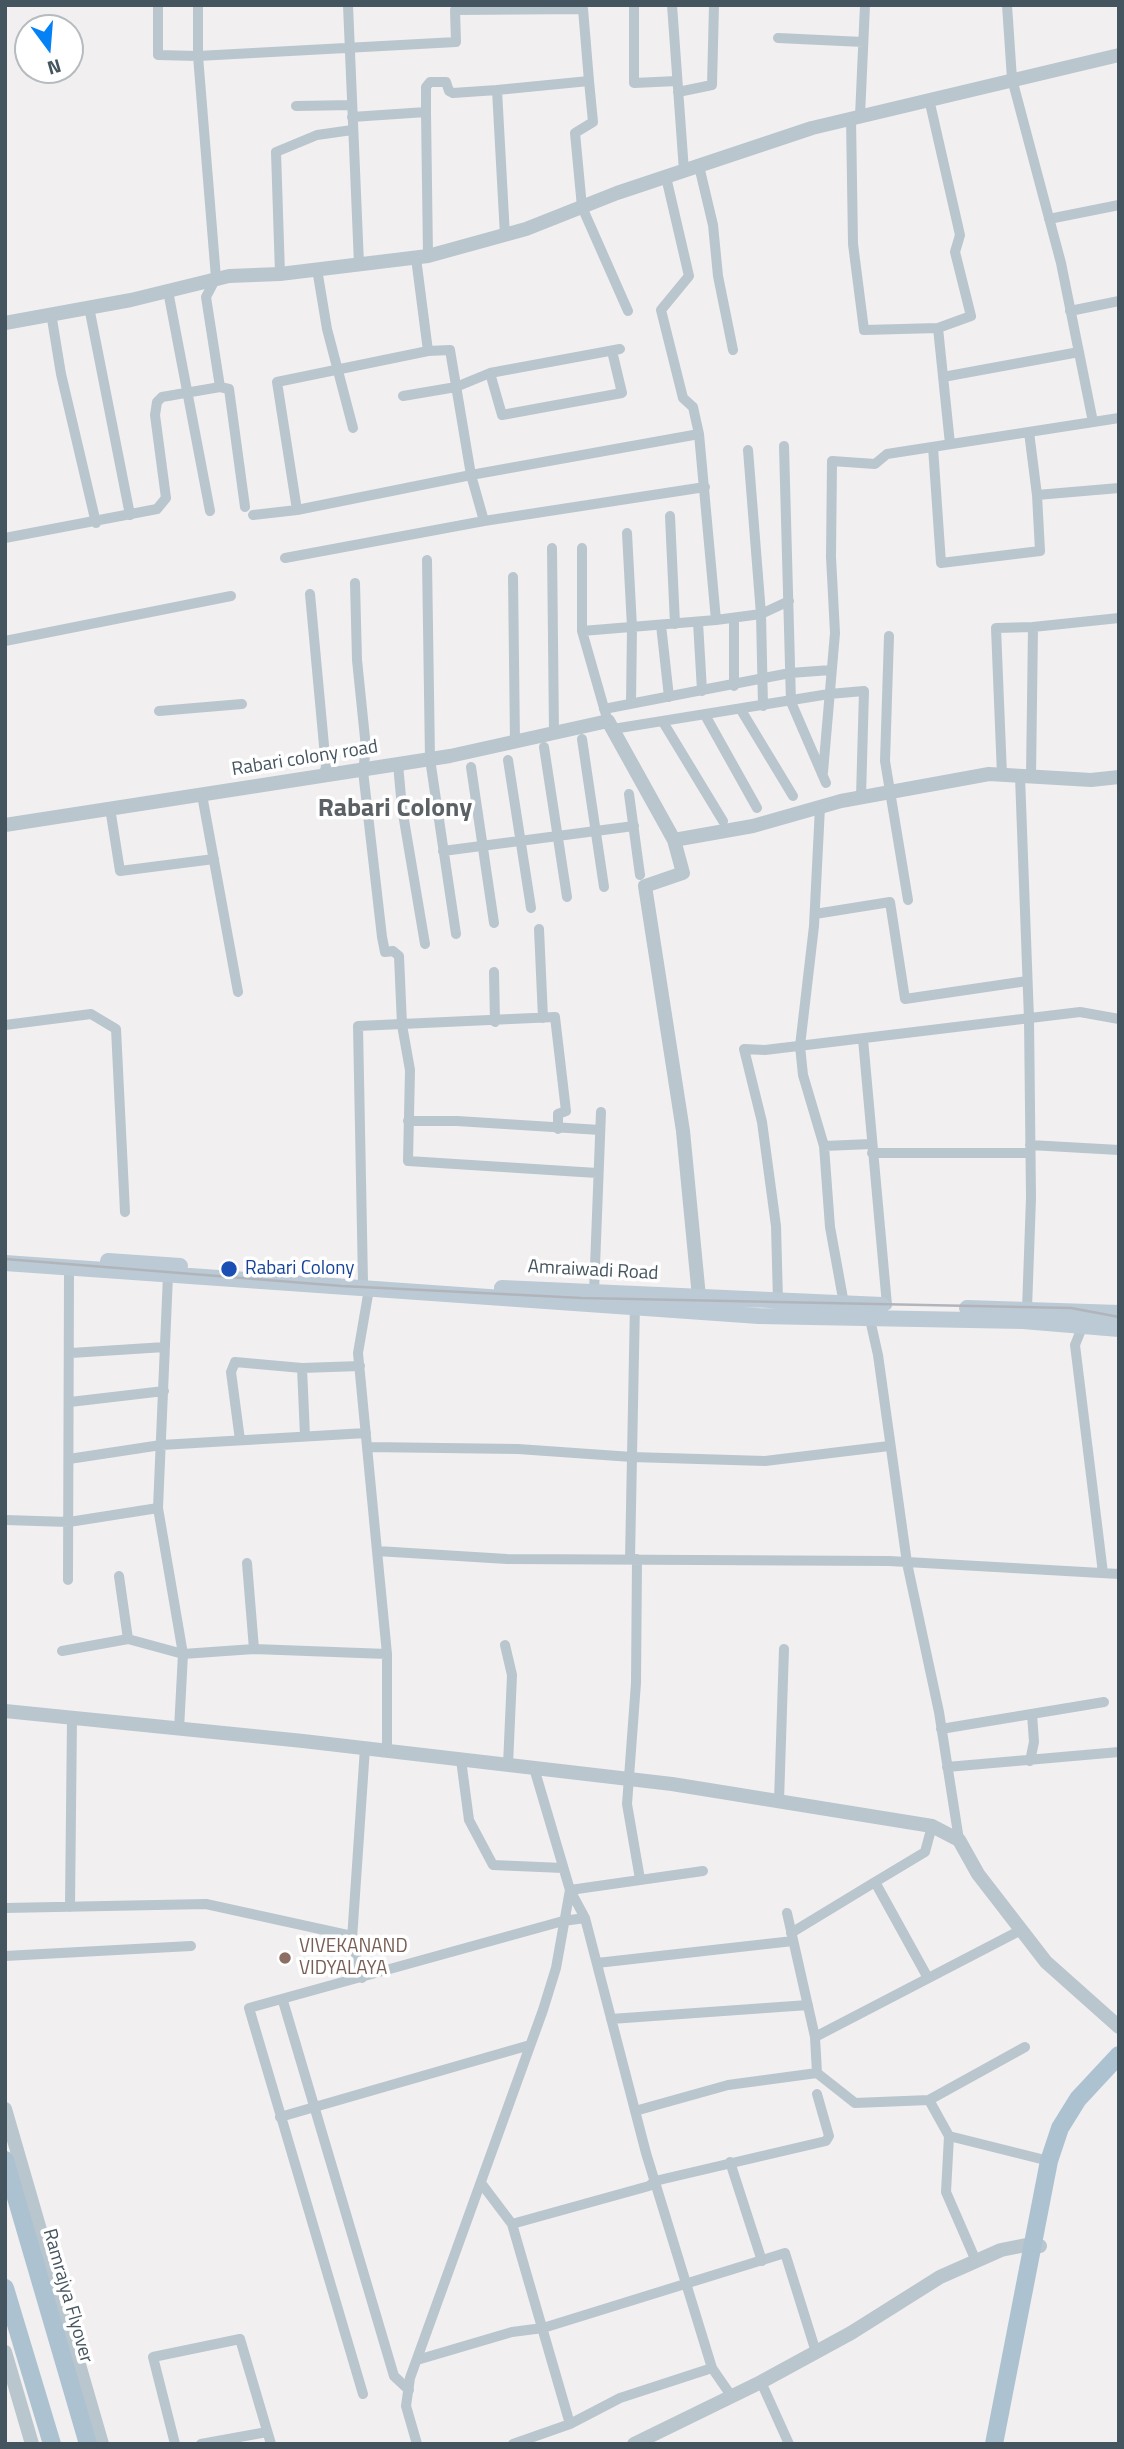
<!DOCTYPE html>
<style>
body{margin:0}
#map{position:relative;width:1124px;height:2449px;overflow:hidden;background:#f2eff0;font-family:"Titillium Web",sans-serif}
canvas{display:block}
.frame{position:absolute;inset:0;border:7px solid #45555f;pointer-events:none}
.north{position:absolute;left:14px;top:14px;width:70px;height:70px;box-sizing:border-box;background:#fff;border:2px solid #b5bbbf;border-radius:50%;rotate:164deg;font-size:19px;font-weight:700;line-height:28px;text-align:center;color:#45555f}
.north::after{content:'';display:block;margin:auto;width:24px;height:32px;background:#0581f6;clip-path:polygon(50% 0,100% 100%,50% 72%,0 100%)}
</style>
<div id="map">
<canvas width="1124" height="2449"></canvas>
<div class="frame"></div>
<div class="north">N</div>
</div>
<script>
const context = document.querySelector('canvas').getContext('2d');
context.lineJoin = 'round';
function toPath(rows) {
  const path = new Path2D();
  for (const r of rows) {
    path.moveTo(r[0], r[1]);
    for (let i = 2; i < r.length; i += 2) path.lineTo(r[i], r[i + 1]);
  }
  return path;
}
function stroke(path, color, width, dash) {
  context.strokeStyle = color;
  context.lineWidth = width;
  context.lineCap = dash ? 'butt' : 'round';
  context.setLineDash(dash || []);
  context.stroke(path);
}
function drawText(font, color, halo, rows, align = 'center') {
  context.font = font + ' "Titillium Web",sans-serif';
  context.lineWidth = 7;
  context.setLineDash([]);
  context.textBaseline = 'middle';
  context.strokeStyle = halo;
  context.fillStyle = color;
  for (const [text, x, y, turn = 0] of rows) {
    context.save();
    context.translate(x, y);
    context.rotate((+turn || 0) * Math.PI / 180);
    context.textAlign = isNaN(turn) ? turn : align;
    if (halo) context.strokeText(text, 0, 0);
    context.fillText(text, 0, 0);
    context.restore();
  }
}
stroke(toPath([
 [158,5,158,55,198,56,216,278,206,297,220,387],
 [198,5,198,56,456,42,455,10,583,9,589,81],
 [348,5,359,264],
 [634,5,634,83,677,81],
 [672,5,684,171],
 [1007,5,1012,79,1061,263,1093,422],
 [778,38,863,42],
 [678,92,712,85,714,5],
 [929,99,960,235,955,252,971,316,938,328,950,444],
 [296,106,352,105],
 [426,112,426,87,430,82,446,82,449,91,453,93,497,90],
 [860,116,865,5],
 [352,117,426,112,428,256],
 [851,118,853,244,864,330,938,328],
 [699,166,713,225,718,276,733,350],
 [666,177,689,276,661,310,683,398,693,407,699,434],
 [1049,219,1119,205],
 [505,236,497,90,589,81,593,122,575,133,582,207,628,311],
 [416,258,428,351,450,350,471,475,699,434,716,620,582,631],
 [317,269,327,329,353,428],
 [280,274,276,152,317,135,352,130],
 [168,291,210,511],
 [89,307,130,515],
 [1070,311,1119,301],
 [51,313,61,374,96,523],
 [490,373,502,415,622,393,612,351],
 [943,377,1079,352],
 [403,396,456,387,490,373,620,349],
 [1029,432,1037,495,1119,488],
 [784,446,791,702,826,783],
 [933,447,941,563,1040,551,1037,495],
 [748,450,761,614,789,601],
 [297,510,277,382,428,351],
 [253,515,297,510,471,475,484,521,705,487],
 [670,516,675,624],
 [627,533,632,627,631,704],
 [5,538,157,509,166,498,155,415,157,402,162,397,220,387,229,389,245,507],
 [552,548,554,733],
 [582,548,582,631,606,715],
 [285,558,484,521],
 [427,560,430,759,456,934],
 [513,577,515,743],
 [355,583,357,660,366,748,363,771,382,937,385,952,393,951,399,956,402,1025,410,1070,408,1161,597,1173],
 [310,594,326,767,323,776],
 [734,618,734,686],
 [716,620,761,614,763,706],
 [698,622,702,691],
 [661,625,669,697],
 [1033,627,1119,618],
 [889,636,885,761,908,900],
 [5,641,231,596],
 [604,709,790,673,831,670],
 [741,710,793,796],
 [159,711,242,704],
 [705,715,757,808],
 [663,722,723,821],
 [613,729,829,694,864,691,861,797],
 [582,739,604,887],
 [544,747,567,897],
 [508,760,531,908],
 [398,764,402,808,425,944],
 [471,767,494,923],
 [823,772,835,633,831,557,832,461,875,464,887,454,1119,418],
 [1002,775,996,628,1033,627,1031,776],
 [1020,776,1029,1019,1031,1198,1027,1309],
 [629,794,640,875],
 [202,795,238,992],
 [820,807,814,926,800,1046,803,1075,824,1146,871,1144],
 [110,808,120,871,214,859],
 [443,851,634,826],
 [815,914,890,902,905,999,1027,981],
 [539,929,543,1018],
 [494,972,495,1022],
 [5,1025,91,1014,116,1029,125,1212],
 [863,1039,887,1305],
 [408,1121,457,1121,600,1130],
 [1030,1145,1119,1150],
 [824,1146,830,1227,844,1304],
 [872,1153,1030,1153],
 [168,1275,158,1508,183,1654,254,1649,387,1654],
 [363,1282,358,1026,555,1017,566,1111,558,1114,558,1129],
 [369,1289,358,1353,377,1551,507,1559,889,1561,1119,1574],
 [594,1292,601,1112],
 [778,1301,776,1226,762,1122,744,1049,765,1050,1080,1012,1119,1019],
 [869,1315,878,1355,907,1563,939,1712,959,1840],
 [1083,1325,1075,1345,1103,1573],
 [71,1353,165,1347],
 [302,1368,305,1436],
 [70,1402,164,1391],
 [240,1440,231,1372,235,1362,302,1368,360,1366],
 [367,1447,518,1449,632,1457,765,1461,889,1446],
 [69,1459,161,1445,366,1433],
 [5,1520,69,1522,158,1508],
 [377,1551,387,1654,387,1751],
 [630,1559,635,1303],
 [637,1559,636,1683,627,1804,640,1879],
 [247,1563,254,1649],
 [68,1580,69,1270],
 [128,1639,183,1654,179,1729],
 [505,1645,512,1675,508,1765],
 [62,1651,128,1639,119,1576],
 [941,1729,1104,1702],
 [461,1760,469,1820,493,1865,563,1868],
 [1030,1761,1034,1742,1032,1714],
 [947,1767,1119,1752],
 [534,1768,570,1890,585,1918,646,2153,712,2368,732,2397],
 [779,1801,784,1649],
 [70,1907,72,1717],
 [5,1908,206,1904,352,1936],
 [787,1913,815,2037],
 [791,1933,875,1882],
 [5,1956,191,1946],
 [597,1963,793,1941],
 [362,1978,352,1939,365,1748],
 [928,1978,875,1882,925,1852,932,1826],
 [283,2001,394,2376,409,2390],
 [611,2019,808,2005],
 [817,2073,855,2103,929,2100,949,2136,1049,2161],
 [929,2100,1025,2047],
 [635,2111,728,2085,817,2073,815,2037,1021,1930],
 [280,2117,530,2045],
 [949,2136,946,2192,976,2261],
 [730,2162,762,2261],
 [481,2183,512,2224,570,2424],
 [512,2224,649,2186,655,2181,826,2141,829,2136,817,2094],
 [417,2360,512,2332,543,2328,785,2253,816,2352],
 [761,2382,789,2444],
 [363,2394,249,2008,563,1921,585,1918],
 [175,2444,153,2357,240,2339,271,2444],
 [201,2444,267,2432],
 [417,2444,406,2406,410,2378,543,2010,556,1968,570,1890,703,1871],
 [513,2444,570,2424,620,2398,712,2368]
]), '#b9c6ce', 10);
stroke(toPath([
 [5,323,131,300,229,276,280,274,428,256,526,229,617,193,812,128,1119,55],
 [5,825,450,756,608,721,674,840,683,873,645,886,683,1131,699,1297],
 [674,840,753,826,841,801,989,774,1091,780,1119,777],
 [5,1711,303,1741,672,1784,932,1826,959,1840,978,1874,1046,1962,1119,2027],
 [5,2109,102,2444],
 [5,2352,32,2444],
 [634,2444,761,2382,851,2333,940,2277,1001,2250,1031,2244,1040,2246]
]), '#b9c6ce', 14);
stroke(toPath([
 [108,1261,180,1266],
 [5,1263,759,1316,1023,1321,1119,1329],
 [502,1288,882,1305],
 [967,1308,1119,1313]
]), '#bbcad5', 16);
stroke(toPath([
 [5,2160,88,2444],
 [5,2288,52,2444],
 [994,2444,1049,2161,1060,2128,1078,2099,1119,2055]
]), '#acc2d1', 18);
stroke(toPath([
 [5,1259,342,1286,582,1298,1071,1308,1119,1317]
]), '#b1b5bb', 2.5);
for (const [x, y, r, color] of [
 [229,1269,9,"#1a4fb4"],
 [285,1958,7,"#8d6e63"]
]) {
  const dot = new Path2D();
  dot.arc(x, y, r, 0, 2 * Math.PI);
  context.fillStyle = color;
  context.fill(dot);
  stroke(dot, '#fff', 2.5);
}
drawText('19px', '#45555f', '#fff', [
 ["Rabari colony road",305,759,-9],
 ["Amraiwadi Road",593,1271,3],
 ["Ramrajya Flyover",67,2296,74]
]);
drawText('19px', '#164399', '#fff', [
 ["Rabari Colony",245,1269]
], 'left');
drawText('19px', '#785e54', '#fff', [
 ["VIVEKANAND",299,1947],
 ["VIDYALAYA",299,1969]
], 'left');
drawText('bold 26px', '#5b6165', '#fff', [
 ["Rabari Colony",395,810]
]);
</script>
